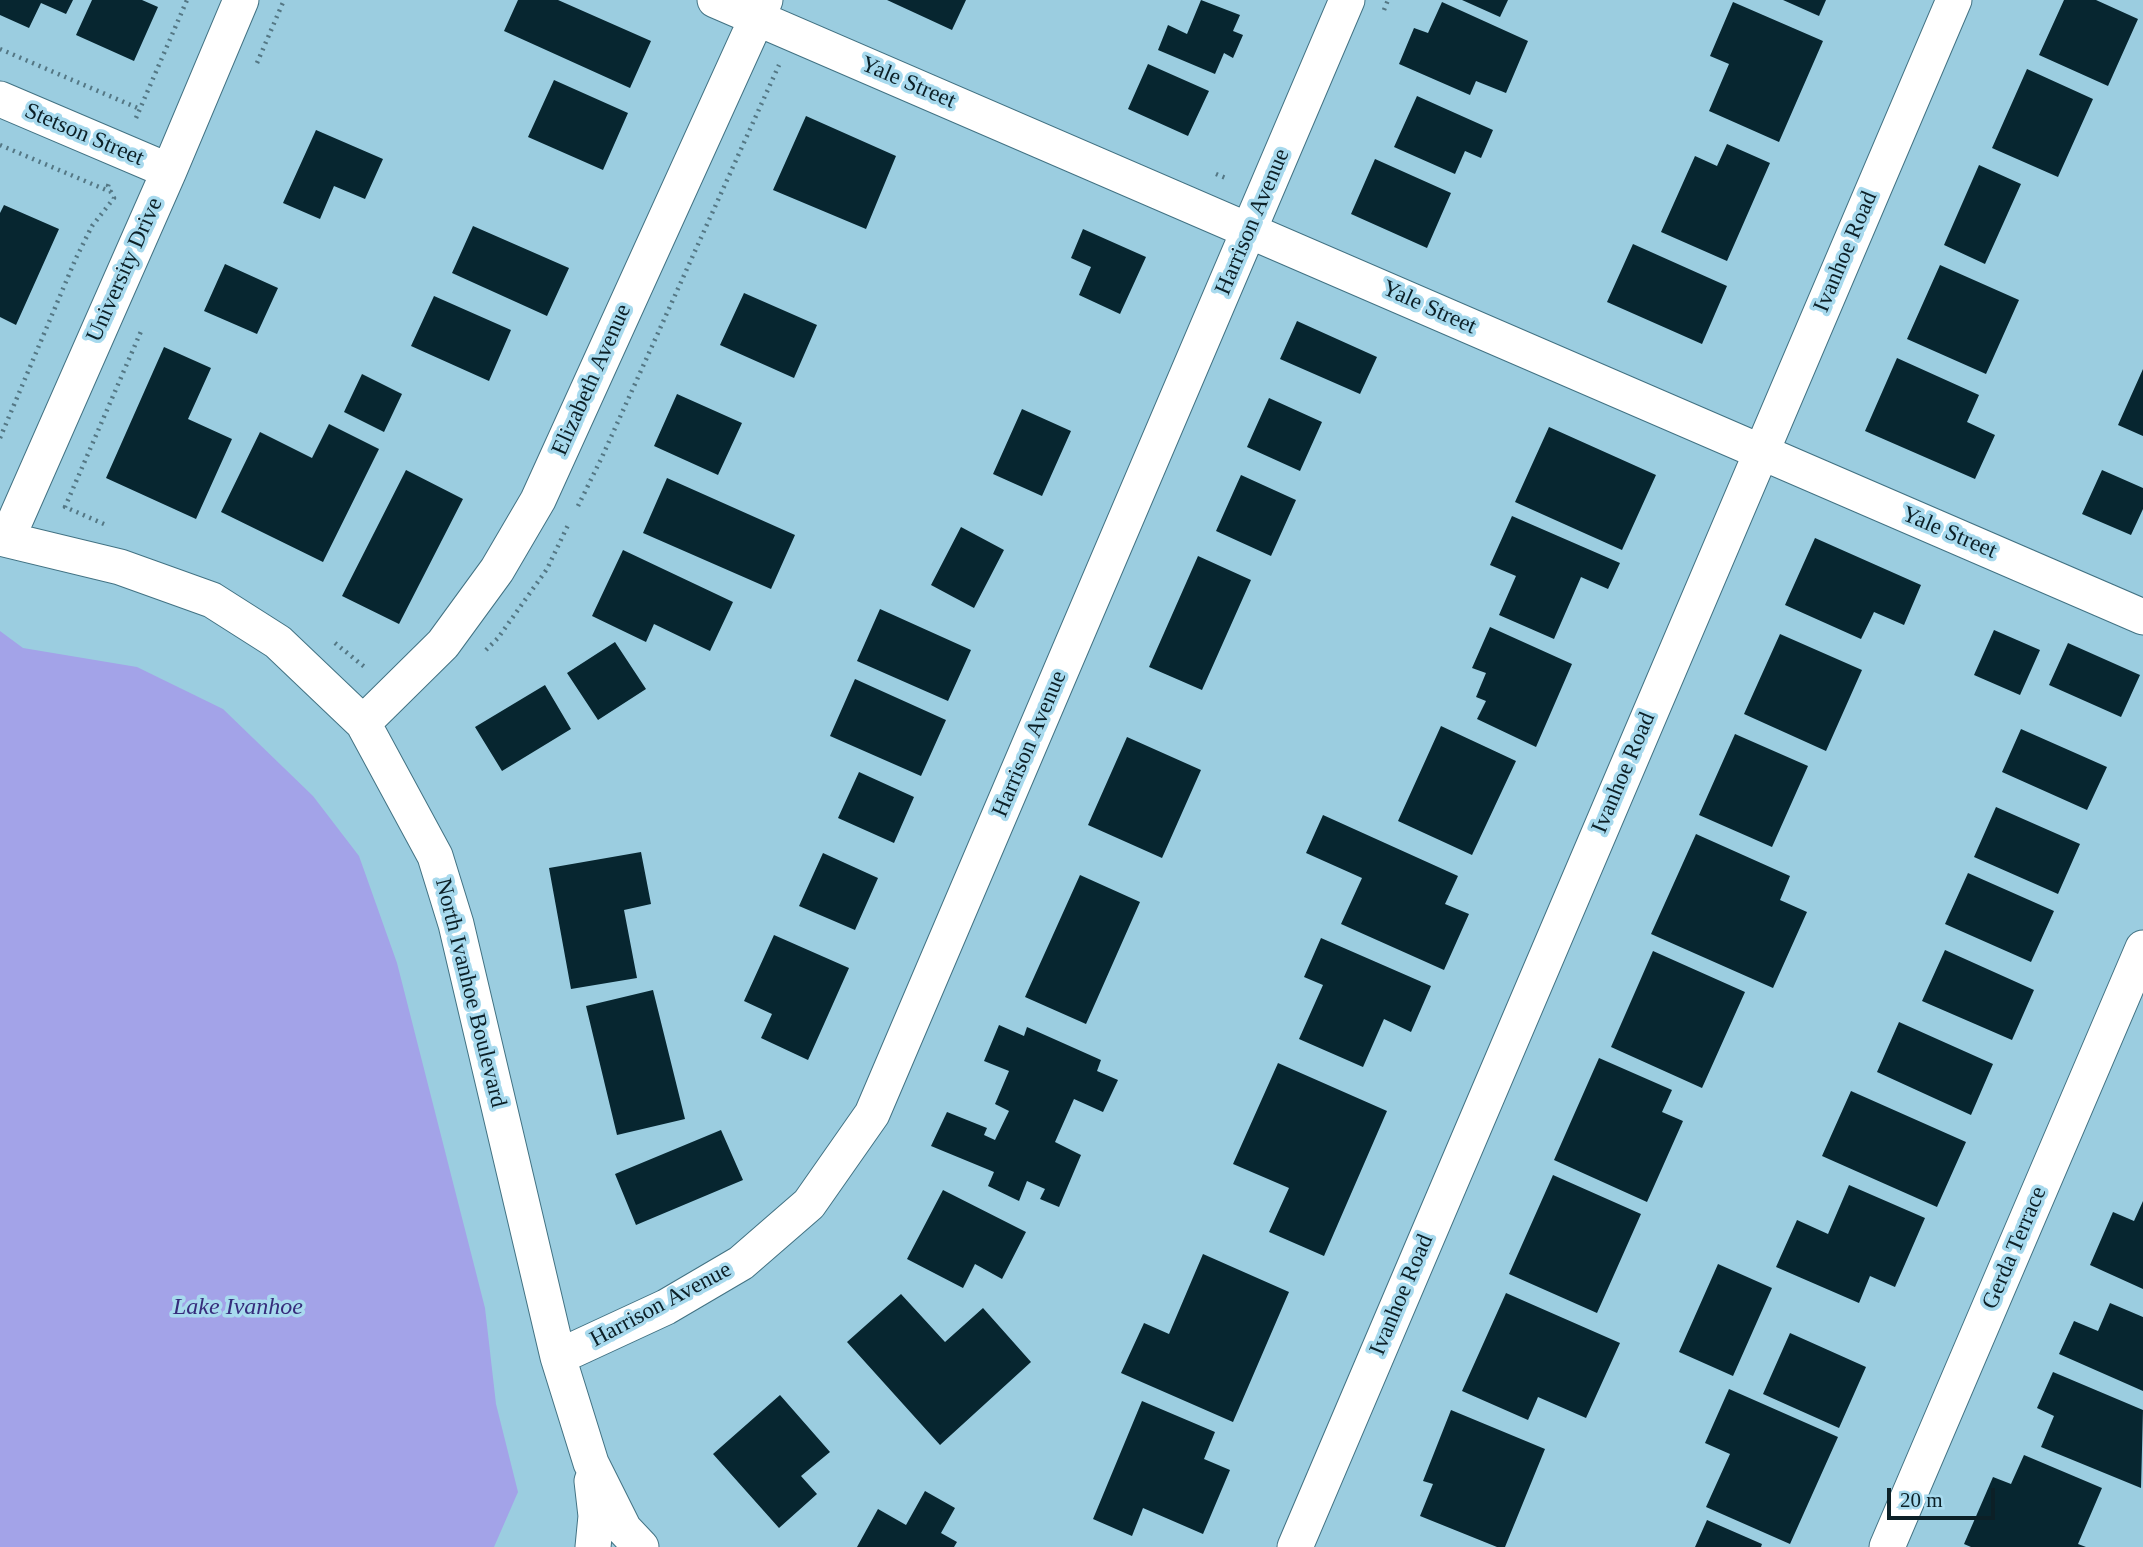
<!DOCTYPE html>
<style>
body{margin:0}
#map{position:relative;width:2143px;height:1547px;overflow:hidden;background:#9bcde0;font-family:Georgia,serif}
canvas{display:block}
.scale{position:absolute;left:1887px;top:1488px;width:108px;height:32px;box-sizing:border-box;border:4px solid #0c2027;border-top:0;padding-left:9px;font-size:21px;line-height:24px;white-space:nowrap;color:#0c2027;-webkit-text-stroke:5px #a8daee;paint-order:stroke}
</style>
<div id="map">
<canvas width="2143" height="1547"></canvas>
<div class="scale">20 m</div>
</div>
<script>
const context = document.querySelector('canvas').getContext('2d');
context.lineJoin = 'round';
function paint(path, color) {
  context.fillStyle = color;
  context.fill(path, 'evenodd');
}
function toPath(rows) {
  const path = new Path2D();
  for (const r of rows) {
    path.moveTo(r[0], r[1]);
    for (let i = 2; i < r.length; i += 2) path.lineTo(r[i], r[i + 1]);
  }
  return path;
}
function stroke(path, color, width, dash) {
  context.strokeStyle = color;
  context.lineWidth = width;
  context.lineCap = dash ? 'butt' : 'round';
  context.setLineDash(dash || []);
  context.stroke(path);
}
function drawText(font, color, halo, rows, align = 'center') {
  context.font = font + ' Georgia,serif';
  context.lineWidth = 7;
  context.setLineDash([]);
  context.textBaseline = 'middle';
  context.strokeStyle = halo;
  context.fillStyle = color;
  for (const [text, x, y, turn = 0] of rows) {
    context.save();
    context.translate(x, y);
    context.rotate((+turn || 0) * Math.PI / 180);
    context.textAlign = isNaN(turn) ? turn : align;
    if (halo) context.strokeText(text, 0, 0);
    context.fillText(text, 0, 0);
    context.restore();
  }
}
paint(toPath([
 [0,631,23,648,137,667,223,709,313,796,359,856,397,963,485,1308,496,1404,518,1492,494,1547,0,1547]
]), '#a3a3e8');
paint(toPath([
 [0,0,73,0,66,14,41,3,29,28,0,15],
 [92,0,142,0,158,7,134,61,76,35],
 [518,0,558,0,651,41,630,88,504,31],
 [887,0,966,0,952,30],
 [1201,0,1240,15,1233,31,1243,35,1233,58,1224,53,1215,74,1158,50,1168,25,1187,34],
 [1462,0,1508,0,1500,17],
 [1783,0,1826,0,1819,16],
 [2064,0,2096,0,2138,19,2108,86,2039,55],
 [1442,2,1528,41,1506,93,1476,81,1470,95,1399,64,1414,28,1428,33],
 [1733,2,1823,41,1779,142,1709,111,1729,64,1710,56],
 [1148,64,1209,91,1188,136,1128,109],
 [2027,69,2093,99,2058,177,1992,148],
 [554,80,628,113,603,170,528,137],
 [1417,96,1493,130,1481,158,1465,151,1455,174,1394,147],
 [806,116,896,156,866,229,773,190],
 [316,130,383,159,365,199,334,186,320,219,283,203],
 [1727,144,1770,163,1727,261,1661,232,1695,156,1717,166],
 [1375,159,1451,193,1427,248,1351,214],
 [1979,165,2021,184,1985,264,1944,245],
 [4,205,59,229,16,325,0,317,0,213],
 [473,226,569,268,547,316,452,273],
 [1083,229,1146,257,1120,314,1079,295,1091,267,1071,258],
 [1633,244,1727,286,1702,344,1607,302],
 [225,264,278,288,257,334,204,311],
 [1940,265,2019,300,1986,374,1907,339],
 [744,293,817,325,794,378,720,345],
 [434,296,511,330,489,381,411,346],
 [1297,321,1377,357,1360,394,1280,359],
 [164,347,211,368,188,419,232,439,196,519,106,478],
 [1897,358,1979,395,1967,422,1995,435,1975,479,1865,431],
 [2143,369,2143,436,2118,425],
 [362,374,402,394,384,432,344,412],
 [677,394,742,423,718,475,654,446],
 [1269,398,1322,422,1300,471,1247,447],
 [1022,409,1071,431,1042,496,993,474],
 [329,424,379,449,323,562,221,512,260,432,312,458],
 [1549,427,1656,475,1622,550,1515,502],
 [406,470,463,499,399,624,342,596],
 [2102,470,2143,488,2143,509,2131,535,2082,514],
 [1241,475,1296,500,1271,556,1216,531],
 [667,478,795,535,771,589,643,533],
 [1512,516,1620,563,1608,589,1581,577,1554,639,1499,615,1516,576,1490,565],
 [961,527,1004,550,974,608,931,585],
 [1815,538,1921,585,1904,625,1874,612,1861,639,1785,605],
 [623,550,733,602,710,651,654,624,646,642,592,616],
 [1198,556,1251,580,1202,690,1149,667],
 [880,609,971,650,948,701,857,661],
 [1490,627,1572,664,1536,747,1477,719,1486,701,1476,697,1486,673,1472,668],
 [1994,630,2040,650,2020,695,1974,675],
 [1780,634,1862,670,1826,751,1744,714],
 [615,642,646,689,598,720,567,673],
 [2068,643,2140,675,2121,717,2049,685],
 [855,679,946,720,921,776,830,736],
 [545,685,571,729,502,771,475,727],
 [1441,726,1516,761,1472,855,1398,821],
 [2021,729,2107,767,2087,810,2002,772],
 [1735,734,1808,766,1772,847,1699,815],
 [1127,737,1201,770,1162,858,1088,825],
 [859,772,914,797,894,843,838,818],
 [1996,807,2080,844,2058,894,1974,857],
 [1323,815,1458,876,1445,904,1469,914,1444,970,1341,924,1362,878,1306,853],
 [1696,834,1790,876,1780,900,1807,912,1773,988,1651,934],
 [641,852,651,904,624,910,637,978,571,989,549,868],
 [823,853,878,878,855,930,799,906],
 [1968,873,2054,911,2031,962,1945,924],
 [1080,875,1140,902,1086,1024,1025,997],
 [774,935,849,968,808,1060,761,1038,772,1014,744,1001],
 [1321,938,1431,986,1411,1032,1384,1019,1363,1067,1299,1039,1323,985,1304,977],
 [1945,950,2034,990,2012,1040,1922,1001],
 [1653,951,1745,992,1702,1088,1611,1047],
 [653,990,685,1119,617,1135,586,1006],
 [1899,1022,1993,1064,1971,1115,1877,1072],
 [999,1025,1024,1036,1027,1027,1101,1060,1097,1071,1118,1080,1103,1112,1074,1099,1055,1142,1081,1155,1059,1207,1040,1199,1045,1189,1027,1181,1019,1201,988,1186,994,1172,931,1146,947,1112,987,1128,984,1135,995,1140,1009,1111,995,1104,1009,1071,984,1061],
 [1599,1058,1672,1090,1662,1112,1683,1121,1647,1202,1554,1160],
 [1278,1063,1387,1111,1324,1256,1269,1232,1289,1188,1233,1164],
 [1851,1091,1966,1142,1937,1207,1822,1156],
 [721,1130,743,1180,636,1225,615,1174],
 [1553,1175,1641,1214,1597,1313,1509,1274],
 [1849,1185,1925,1218,1895,1287,1870,1276,1859,1303,1776,1267,1797,1220,1828,1234],
 [943,1190,1026,1232,1002,1279,975,1264,963,1288,907,1259],
 [2143,1201,2143,1289,2090,1265,2113,1212,2134,1221],
 [1203,1254,1289,1292,1233,1422,1121,1373,1144,1323,1169,1334],
 [1718,1264,1772,1288,1733,1376,1679,1352],
 [1506,1293,1620,1343,1586,1418,1538,1397,1528,1420,1462,1391],
 [901,1294,945,1342,983,1308,1031,1362,940,1445,847,1342],
 [2110,1303,2143,1317,2143,1391,2059,1354,2074,1321,2098,1331],
 [1790,1333,1866,1367,1839,1428,1763,1394],
 [2053,1372,2143,1410,2141,1488,2041,1447,2054,1416,2037,1408],
 [1729,1389,1838,1437,1790,1544,1706,1507,1730,1454,1705,1443],
 [780,1395,830,1452,801,1476,817,1494,779,1528,713,1454],
 [1142,1401,1215,1432,1204,1459,1230,1470,1203,1534,1143,1508,1132,1536,1093,1519],
 [1451,1410,1545,1449,1505,1547,1497,1547,1420,1516,1433,1484,1423,1481],
 [2024,1455,2102,1488,2078,1544,2086,1547,1971,1547,1964,1544,1993,1477,2011,1484],
 [925,1491,955,1508,941,1533,957,1542,954,1547,857,1547,878,1509,906,1525],
 [1707,1520,1762,1544,1761,1547,1695,1547]
]), '#072630');
const street = toPath([
 [715,0,2143,617],
 [0,99,169,171],
 [0,538,120,567,212,600,278,642,363,723,435,856,456,924,558,1357,591,1463,624,1529,641,1547],
 [7,539,169,171,241,0],
 [363,723,443,644,497,570,538,500,765,0],
 [558,1357,666,1307,741,1263,809,1204,872,1114,1347,0],
 [592,1481,596,1516,593,1547],
 [1295,1547,1954,0],
 [1887,1547,2143,948]
]);
stroke(street, '#427283', 37);
stroke(toPath([
 [1384,10,1388,0],
 [0,49,140,109],
 [257,63,284,0],
 [136,118,187,0],
 [0,145,111,192],
 [1216,174,1228,179],
 [0,438,76,258,92,226,114,198,108,186,109,183],
 [578,506,602,457,779,65],
 [104,524,65,507,142,329],
 [335,643,367,669],
 [486,650,498,638,547,569,569,523]
]), '#547784', 4.5, [2, 5]);
stroke(street, '#fff', 35);
drawText('23px', '#0c2027', '#a8daee', [
 ["Yale Street",908,83,23],
 ["Stetson Street",84,135,23],
 ["Harrison Avenue",1253,222,-67],
 ["Ivanhoe Road",1846,252,-67],
 ["University Drive",125,270,-66],
 ["Yale Street",1429,308,24],
 ["Elizabeth Avenue",592,380,-66],
 ["Yale Street",1949,533,23],
 ["Harrison Avenue",1030,744,-67],
 ["Ivanhoe Road",1624,773,-67],
 ["North Ivanhoe Boulevard",470,993,76],
 ["Gerda Terrace",2015,1248,-67],
 ["Ivanhoe Road",1402,1295,-67],
 ["Harrison Avenue",661,1305,-28]
]);
drawText('italic 24px', '#362c7b', '#a8daee', [
 ["Lake Ivanhoe",238,1308]
]);
</script>
